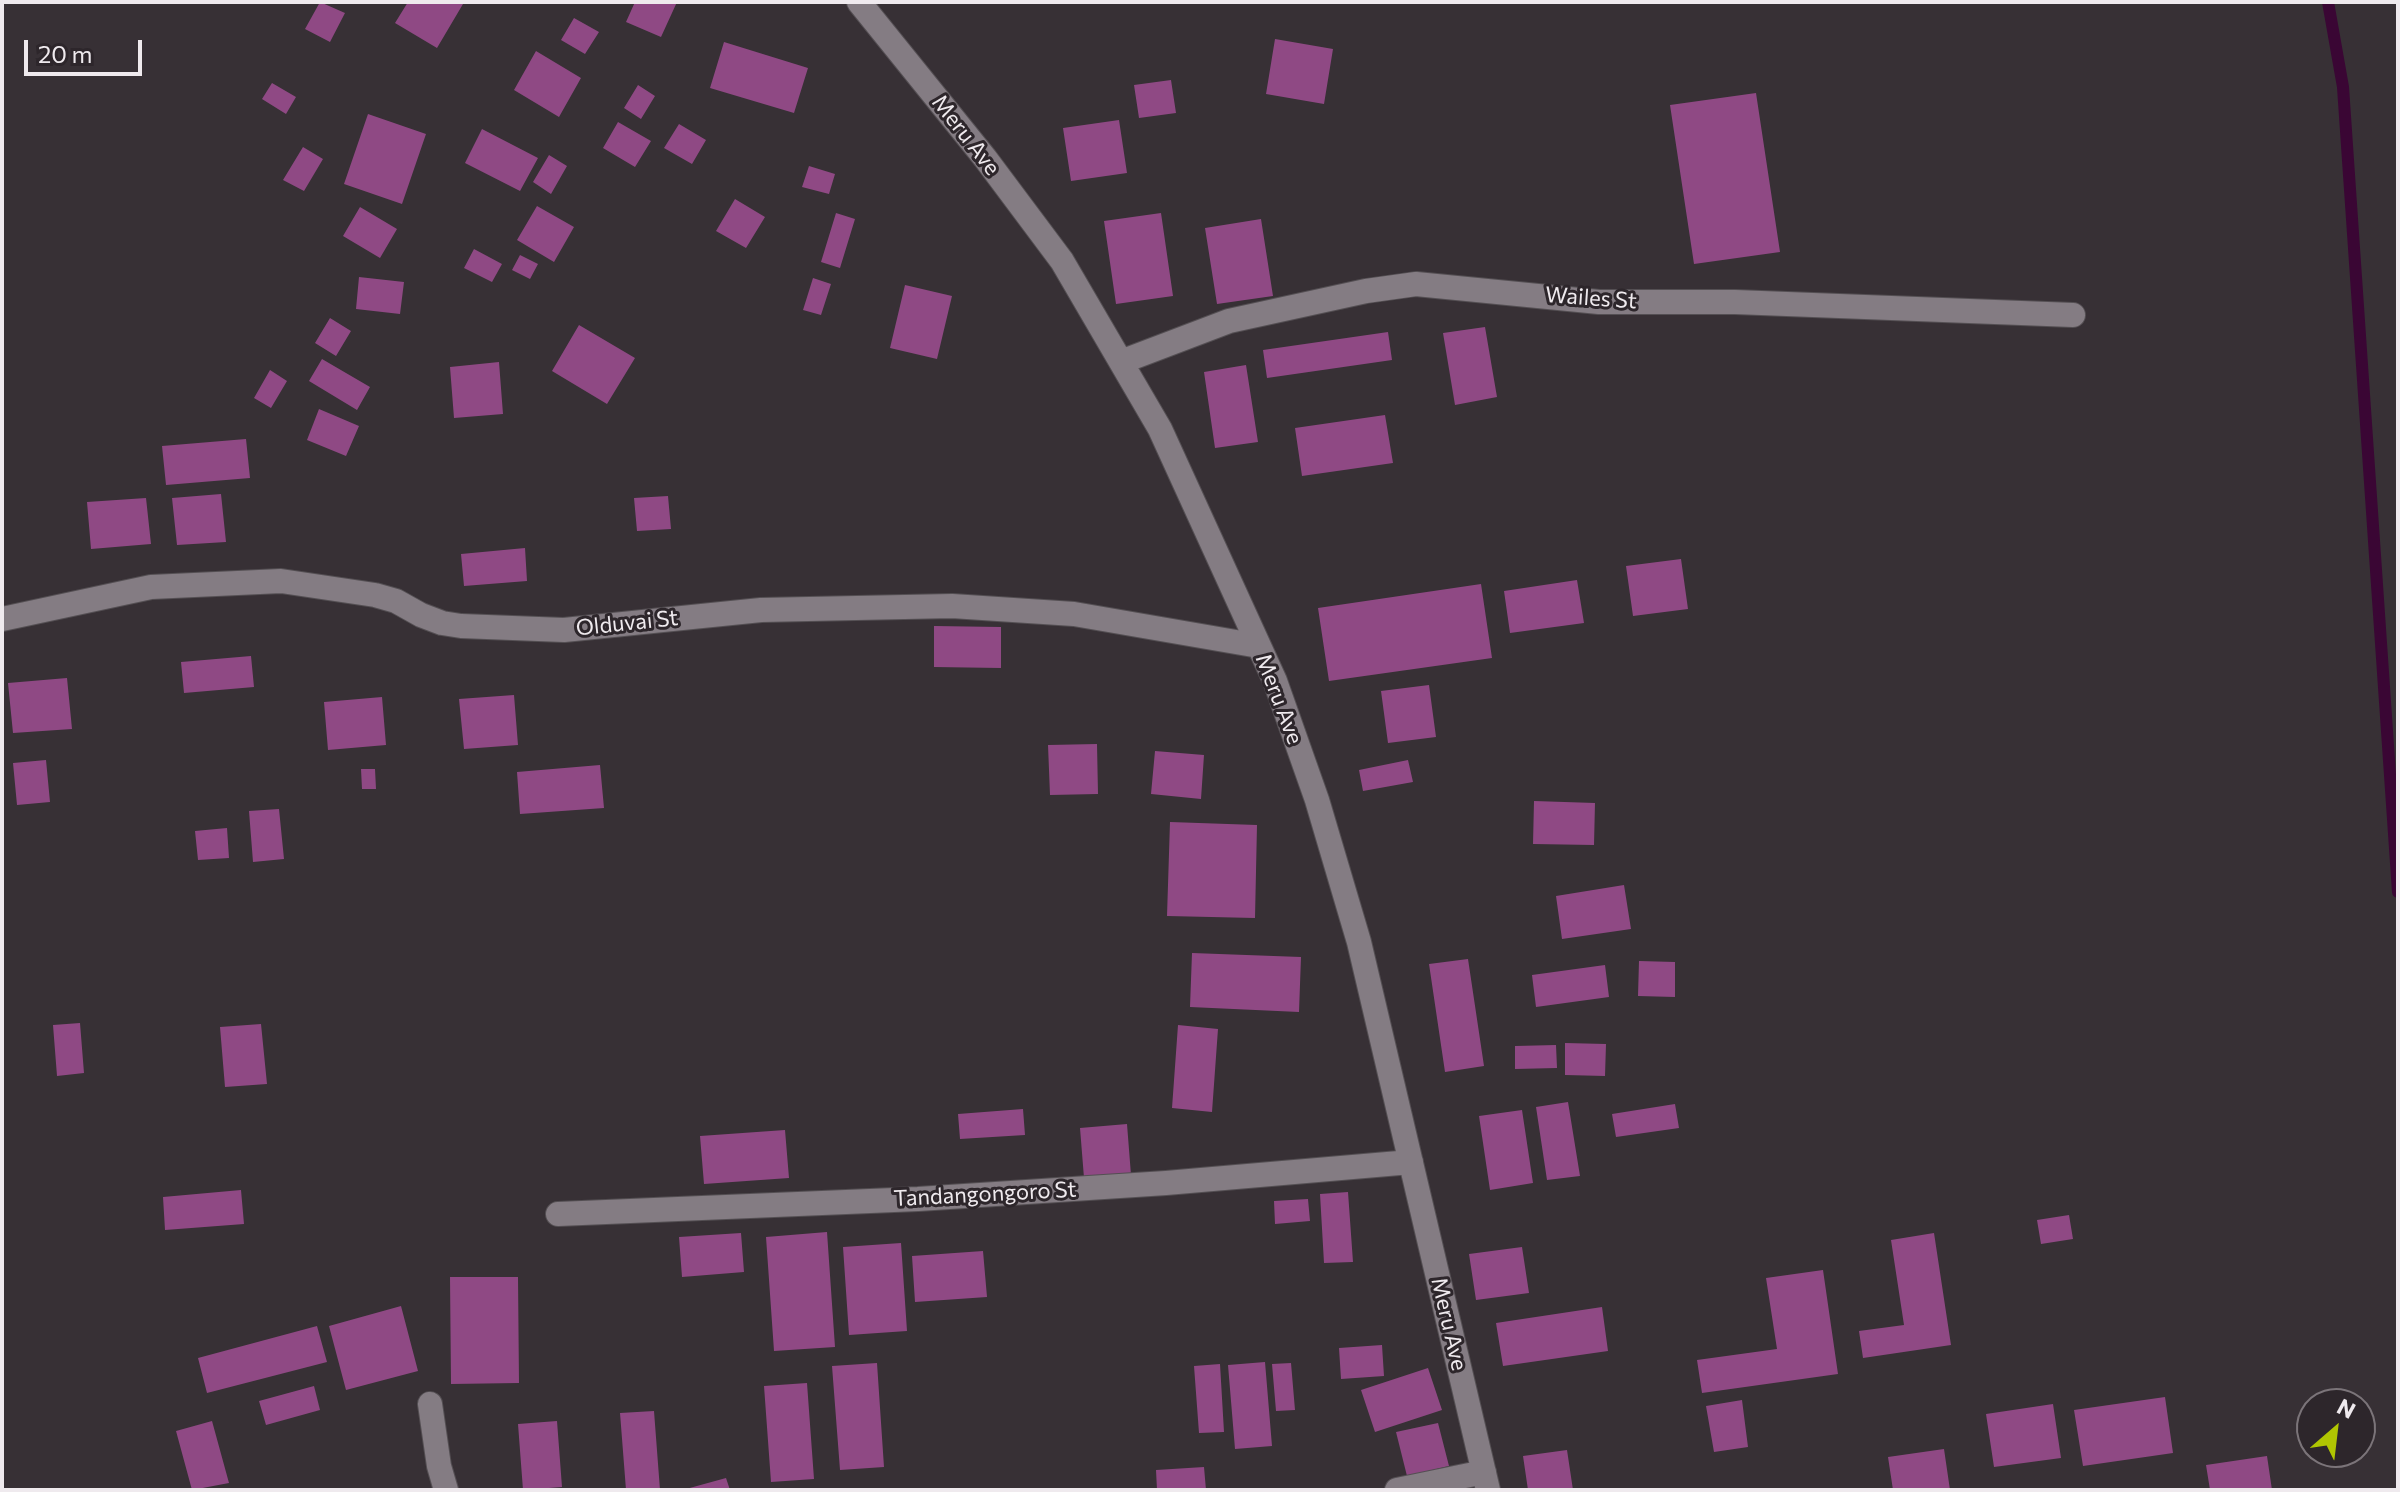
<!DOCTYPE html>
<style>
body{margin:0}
#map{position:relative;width:2400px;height:1492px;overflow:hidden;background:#373035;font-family:Commissioner,sans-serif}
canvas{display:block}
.frame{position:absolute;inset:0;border:4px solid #efeaee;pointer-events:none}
.north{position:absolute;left:2296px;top:1388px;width:80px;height:80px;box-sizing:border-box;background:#2d262b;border:2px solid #7b7479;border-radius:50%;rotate:28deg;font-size:22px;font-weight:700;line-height:32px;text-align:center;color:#efeaee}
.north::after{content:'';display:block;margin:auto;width:28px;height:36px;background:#b0c502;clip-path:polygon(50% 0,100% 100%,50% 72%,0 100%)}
.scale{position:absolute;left:24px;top:40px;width:118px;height:36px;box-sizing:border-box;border:4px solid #efeaee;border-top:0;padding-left:10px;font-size:24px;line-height:28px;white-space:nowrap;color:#efeaee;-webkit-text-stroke:6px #2d262b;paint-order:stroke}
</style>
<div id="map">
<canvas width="2400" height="1492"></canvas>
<div class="frame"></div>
<div class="north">N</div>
<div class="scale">20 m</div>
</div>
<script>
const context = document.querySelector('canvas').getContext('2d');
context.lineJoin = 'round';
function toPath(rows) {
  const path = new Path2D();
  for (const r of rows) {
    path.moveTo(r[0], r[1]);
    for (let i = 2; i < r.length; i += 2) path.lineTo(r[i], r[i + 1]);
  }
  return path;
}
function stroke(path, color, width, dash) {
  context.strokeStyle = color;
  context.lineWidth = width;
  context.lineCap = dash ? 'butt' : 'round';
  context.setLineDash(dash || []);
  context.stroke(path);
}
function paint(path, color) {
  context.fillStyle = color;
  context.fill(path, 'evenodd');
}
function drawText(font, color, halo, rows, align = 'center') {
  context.font = font + ' Commissioner,sans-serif';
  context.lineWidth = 6;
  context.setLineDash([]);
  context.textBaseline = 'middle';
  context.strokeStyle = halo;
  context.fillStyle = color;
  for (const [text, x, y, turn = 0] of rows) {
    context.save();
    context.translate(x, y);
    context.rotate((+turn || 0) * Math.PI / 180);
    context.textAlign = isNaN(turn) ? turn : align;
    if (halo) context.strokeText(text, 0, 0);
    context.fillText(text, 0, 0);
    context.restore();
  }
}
stroke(toPath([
 [2328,2,2343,87,2398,892]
]), '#3a0634', 12);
paint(toPath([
 [320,2,345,13,330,42,305,29],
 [408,2,459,2,463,4,437,48,395,23],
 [635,2,677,2,661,37,626,22],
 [574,18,599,32,585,54,561,40],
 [1275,39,1333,49,1324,104,1266,94],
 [724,42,808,68,794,113,710,88],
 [536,51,581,78,559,117,514,90],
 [1171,80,1176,113,1139,118,1134,85],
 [272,83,296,97,286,114,262,99],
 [638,85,655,96,641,119,624,108],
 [1756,93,1780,252,1694,264,1670,105],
 [368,114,426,134,402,204,344,184],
 [1119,120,1127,173,1071,181,1063,128],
 [618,122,651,141,635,167,603,148],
 [679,124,706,140,692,164,664,148],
 [482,129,538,158,520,191,465,163],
 [303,147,323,159,304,191,283,180],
 [549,155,567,166,551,194,533,182],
 [809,166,835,174,829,194,802,187],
 [735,199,765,217,746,248,716,231],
 [537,206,574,227,554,262,517,240],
 [360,207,397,229,380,258,343,236],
 [836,213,855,219,840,268,821,262],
 [1161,213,1173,296,1116,304,1104,221],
 [1261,219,1273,296,1217,304,1205,228],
 [474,249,502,264,492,282,464,268],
 [520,255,538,264,530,279,512,270],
 [359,277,404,282,400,314,356,309],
 [813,278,831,284,821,315,803,310],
 [905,285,952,296,937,359,890,348],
 [330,318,351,331,336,356,315,343],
 [579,325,635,358,607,404,552,371],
 [1485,327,1497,397,1455,405,1443,333],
 [1388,332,1392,360,1267,378,1263,350],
 [322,359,370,387,357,410,309,381],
 [499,362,503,414,454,418,450,367],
 [1246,365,1258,442,1215,448,1204,372],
 [270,370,287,381,271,408,254,398],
 [319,409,359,426,346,456,307,440],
 [1385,415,1393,463,1302,476,1295,428],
 [246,439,250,478,166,485,162,446],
 [221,494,226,542,177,545,172,498],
 [668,496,671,529,637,531,634,498],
 [146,498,151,544,91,549,87,502],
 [525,548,527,581,464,586,461,554],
 [1681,559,1688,609,1633,616,1626,566],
 [1577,580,1584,623,1510,633,1504,591],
 [1481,584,1492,658,1329,681,1318,608],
 [934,626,1001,627,1001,668,934,667],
 [251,656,254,687,184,693,181,662],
 [67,678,72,729,13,733,8,683],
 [1429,685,1436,737,1388,743,1381,691],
 [514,695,518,745,464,749,459,699],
 [382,697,386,745,328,750,324,702],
 [1097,744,1098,794,1050,795,1048,745],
 [1155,751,1204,755,1201,799,1151,794],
 [46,760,50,802,17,805,13,763],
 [1408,760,1413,782,1363,791,1359,770],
 [600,765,604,808,520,814,517,772],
 [361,769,375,769,376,789,362,789],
 [1534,801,1595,803,1594,845,1533,844],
 [279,809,284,859,253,862,249,811],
 [1170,822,1257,825,1255,918,1167,916],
 [227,828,229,858,198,860,195,831],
 [1624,885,1631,929,1562,939,1556,896],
 [1192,953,1301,957,1299,1012,1190,1007],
 [1468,959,1484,1066,1445,1072,1429,964],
 [1639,961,1675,962,1675,997,1638,996],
 [1605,965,1609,997,1536,1007,1532,975],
 [80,1023,84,1073,57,1076,53,1025],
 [261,1024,267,1084,225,1087,220,1027],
 [1178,1025,1218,1029,1212,1112,1172,1108],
 [1565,1043,1606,1044,1605,1076,1565,1075],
 [1556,1045,1557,1068,1515,1069,1515,1046],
 [1568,1102,1580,1176,1547,1180,1536,1107],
 [1675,1104,1679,1128,1616,1137,1612,1114],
 [1023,1109,1025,1135,960,1139,958,1114],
 [1522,1110,1533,1183,1490,1190,1479,1116],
 [1127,1124,1131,1175,1084,1178,1080,1128],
 [785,1130,789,1178,704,1184,700,1136],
 [241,1190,244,1224,165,1230,163,1197],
 [1348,1192,1353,1262,1324,1263,1320,1194],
 [1308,1199,1310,1221,1275,1224,1274,1201],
 [2069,1215,2073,1239,2041,1244,2037,1220],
 [827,1232,835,1347,774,1351,766,1237],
 [741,1233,744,1272,682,1277,679,1237],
 [1934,1233,1951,1345,1863,1358,1859,1331,1904,1325,1891,1240],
 [901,1243,907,1331,849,1335,843,1247],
 [1522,1247,1529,1293,1476,1300,1469,1254],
 [983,1251,987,1297,915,1302,912,1256],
 [1823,1270,1838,1374,1702,1393,1697,1360,1777,1349,1766,1278],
 [450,1277,518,1277,519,1383,451,1384],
 [401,1306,418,1371,346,1390,329,1326],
 [1602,1307,1608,1351,1503,1366,1496,1323],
 [317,1326,327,1362,207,1393,198,1358],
 [1382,1345,1384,1376,1341,1379,1339,1348],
 [1265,1362,1272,1446,1235,1449,1228,1365],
 [877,1363,884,1467,840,1470,832,1366],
 [1291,1363,1295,1410,1276,1411,1272,1364],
 [1220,1364,1224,1432,1199,1433,1194,1366],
 [1428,1368,1442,1410,1375,1432,1361,1390],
 [807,1383,814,1479,771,1482,764,1386],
 [314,1386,320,1410,266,1425,259,1401],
 [2165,1397,2173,1453,2083,1466,2074,1410],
 [1742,1400,1748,1447,1714,1452,1706,1406],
 [2053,1404,2061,1458,1994,1467,1986,1414],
 [654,1411,660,1490,626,1490,620,1413],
 [212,1421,229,1483,192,1490,176,1431],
 [557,1421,562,1487,523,1490,518,1424],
 [1438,1423,1449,1466,1407,1476,1396,1432],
 [1944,1449,1950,1490,1893,1490,1888,1457],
 [1567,1450,1573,1490,1528,1490,1523,1456],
 [2267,1456,2272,1490,2210,1490,2206,1465],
 [1204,1467,1206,1490,1157,1490,1156,1470],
 [726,1478,730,1490,686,1490,686,1489]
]), '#8f4984');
const minor = toPath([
 [859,2,985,158,1062,261,1160,429,1275,681,1317,800,1359,942,1488,1490],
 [1121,362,1229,321,1366,291,1416,284,1599,302,1735,302,2073,315],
 [2,619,151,587,281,581,375,595,396,601,421,615,442,623,461,626,564,630,761,610,952,606,1074,614,1259,646],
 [558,1214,918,1199,1166,1183,1411,1162],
 [430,1404,439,1466,446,1490],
 [1397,1490,1484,1472]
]);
stroke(minor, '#544f53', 26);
stroke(minor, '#847c83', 24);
drawText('22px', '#efeaee', '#2d262b', [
 ["Meru Ave",966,135,52],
 ["Wailes St",1591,298,4],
 ["Olduvai St",627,623,-6],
 ["Meru Ave",1279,699,69],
 ["Tandangongoro St",985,1194,-3],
 ["Meru Ave",1449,1324,77]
]);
</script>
